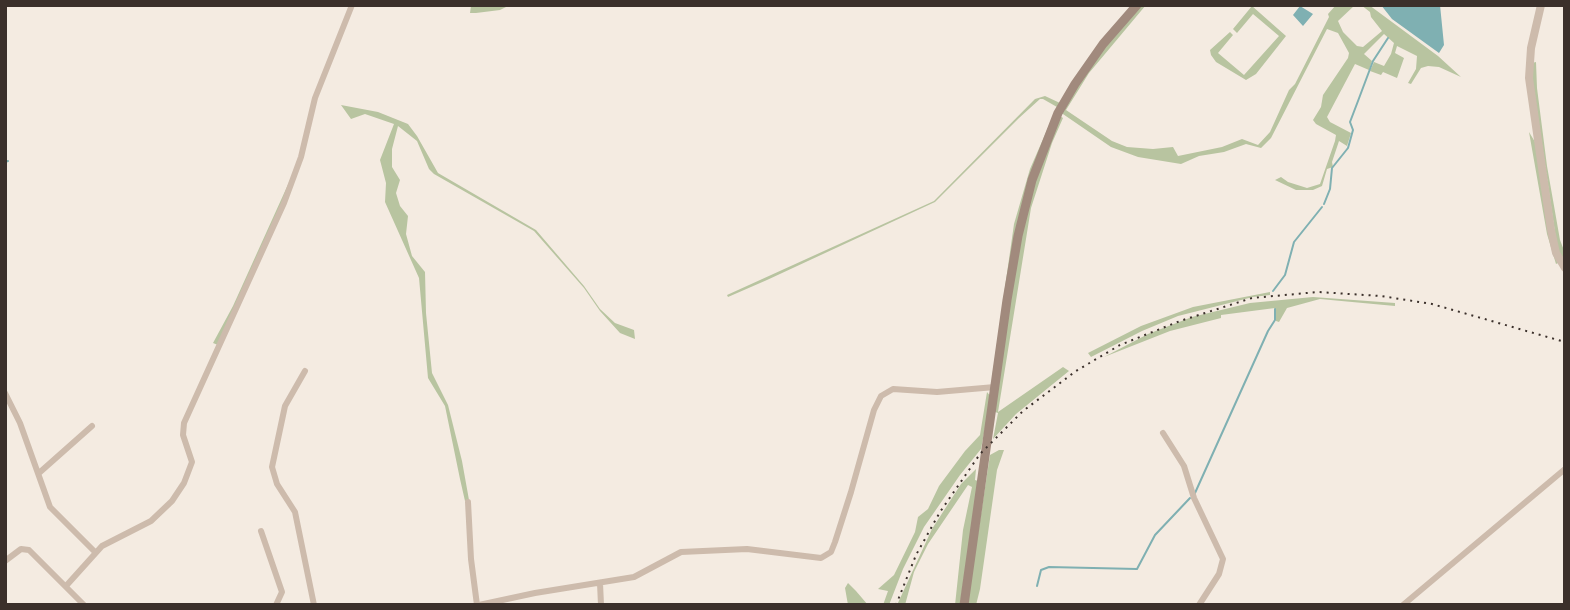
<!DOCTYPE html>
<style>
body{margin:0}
#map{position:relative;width:1570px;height:610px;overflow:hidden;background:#f4ebe1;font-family:Rubik,sans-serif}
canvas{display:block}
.frame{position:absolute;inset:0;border:7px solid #3b302b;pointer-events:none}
</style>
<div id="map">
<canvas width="1570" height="610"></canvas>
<div class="frame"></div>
</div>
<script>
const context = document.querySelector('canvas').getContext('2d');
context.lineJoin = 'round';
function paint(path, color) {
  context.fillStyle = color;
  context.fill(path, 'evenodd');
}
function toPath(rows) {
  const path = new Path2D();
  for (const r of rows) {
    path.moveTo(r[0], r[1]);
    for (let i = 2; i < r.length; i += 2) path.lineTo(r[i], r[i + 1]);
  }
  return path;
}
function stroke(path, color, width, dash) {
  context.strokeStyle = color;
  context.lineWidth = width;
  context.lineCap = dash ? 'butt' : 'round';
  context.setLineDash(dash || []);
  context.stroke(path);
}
paint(toPath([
 [468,5,510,5,500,10,476,13,470,13,471,6],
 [1141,5,1146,5,1089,73,1066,110,1112,141,1127,147,1153,149,1173,147,1178,156,1222,147,1242,139,1258,145,1270,132,1289,90,1295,84,1329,17,1328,14,1336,5,1355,5,1338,21,1343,32,1357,46,1363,47,1382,31,1371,17,1370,12,1361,5,1369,5,1438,56,1461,77,1439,67,1428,66,1421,68,1411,84,1408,83,1416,69,1417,56,1397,46,1395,53,1404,58,1397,78,1383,72,1381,75,1370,71,1374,62,1384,66,1391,54,1394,43,1384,34,1364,54,1372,61,1369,70,1355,64,1327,117,1330,122,1351,133,1347,146,1339,141,1332,162,1333,167,1327,169,1322,186,1313,190,1296,190,1275,180,1281,177,1288,182,1307,188,1320,184,1335,141,1336,135,1316,124,1313,120,1321,107,1323,95,1348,58,1349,53,1338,33,1327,29,1271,138,1261,148,1246,144,1224,152,1199,156,1181,164,1138,157,1111,147,1060,112,1101,51],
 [1252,6,1286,36,1256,74,1246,80,1216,62,1211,55,1210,50,1230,32,1233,35,1218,53,1244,75,1279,36,1253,14,1237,33,1233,29],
 [1536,62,1537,88,1547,166,1560,240,1565,253,1565,264,1558,253,1532,77,1532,63],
 [1045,96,1060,103,1036,159,992,378,1014,224,1030,169,1057,107,1043,99,1040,99,1019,118,935,202,767,280,728,297,727,295,934,201,1035,99],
 [341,105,378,112,408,124,417,136,438,173,536,230,584,286,600,309,615,323,634,330,635,339,620,333,600,311,584,288,534,231,434,174,429,169,417,141,398,126,392,149,392,167,400,180,396,193,400,206,408,216,406,234,412,256,425,272,426,313,432,373,448,405,462,461,469,500,465,501,460,479,445,406,428,378,419,278,385,202,386,183,380,160,394,124,365,114,351,119],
 [1060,116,1063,118,1052,143,1031,208,998,412,1063,367,1069,371,1016,414,993,439,998,413,995,412,1008,312,1028,202],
 [1529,132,1535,142,1558,263,1556,264,1547,234],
 [300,158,282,202,218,345,213,343,233,306],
 [1270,292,1270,295,1253,297,1178,316,1142,331,1091,357,1088,353,1141,326,1193,307],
 [1313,297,1395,303,1395,306,1320,299,1287,308,1279,322,1276,321,1275,308,1221,315,1221,318,1170,331,1104,357,1148,334,1192,317,1250,303],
 [987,392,991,397,981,449,960,475,924,527,903,569,889,605,883,605,888,591,878,589,894,575,915,532,918,517,928,509,939,486,965,451,980,435],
 [999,450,1004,450,997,470,980,589,976,605,967,605,990,455],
 [976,469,975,480,978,481,960,605,955,605,963,530,972,487,968,485,928,544,914,572,905,605,897,605,932,529,961,484],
 [848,583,856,591,868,605,848,605,845,588]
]), '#b8c4a0');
paint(toPath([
 [1381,5,1440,5,1444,45,1439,53,1392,19],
 [1300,6,1313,14,1303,26,1293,15]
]), '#7fb0b2');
stroke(toPath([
 [5,162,8,161],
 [1324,204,1330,189,1332,168,1348,148,1353,130,1350,122,1358,101,1373,61,1388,38],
 [1273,291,1285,275,1294,242,1322,207],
 [1195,493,1268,331,1275,320,1275,309],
 [1037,586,1041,570,1049,567,1137,569,1155,535,1190,498]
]), '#7fb0b2', 2);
stroke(toPath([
 [305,371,285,406,272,467,277,484,295,512,314,605],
 [5,393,20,423,50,507,95,552],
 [1163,433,1184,466,1194,498,1223,559,1219,574,1199,605],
 [39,473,92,426],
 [468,502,471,559,477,605],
 [261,531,282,592,276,605],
 [5,561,21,549,29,550,84,605],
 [600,583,601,605],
 [66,586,102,546,151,521,172,501,184,483,192,462,183,435,184,423,284,203,301,157,315,98,352,5],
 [479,605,535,593,634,577,681,552,747,549,821,558,831,552,835,542,851,492,874,410,881,396,893,389,937,392,995,387],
 [1403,605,1565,469]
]), '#cdbbac', 6);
stroke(toPath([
 [1541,5,1531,48,1529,78,1551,230,1556,253,1565,268]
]), '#cdbbac', 8);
stroke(toPath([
 [964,605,1007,300,1018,236,1032,180,1058,113,1075,84,1103,44,1137,5]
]), '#a18a7d', 9);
stroke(toPath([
 [896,605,916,555,940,512,980,454,1023,411,1076,371,1120,345,1180,321,1252,298,1318,292,1381,296,1432,304,1565,342]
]), '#3b302b', 2, [2, 5]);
</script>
